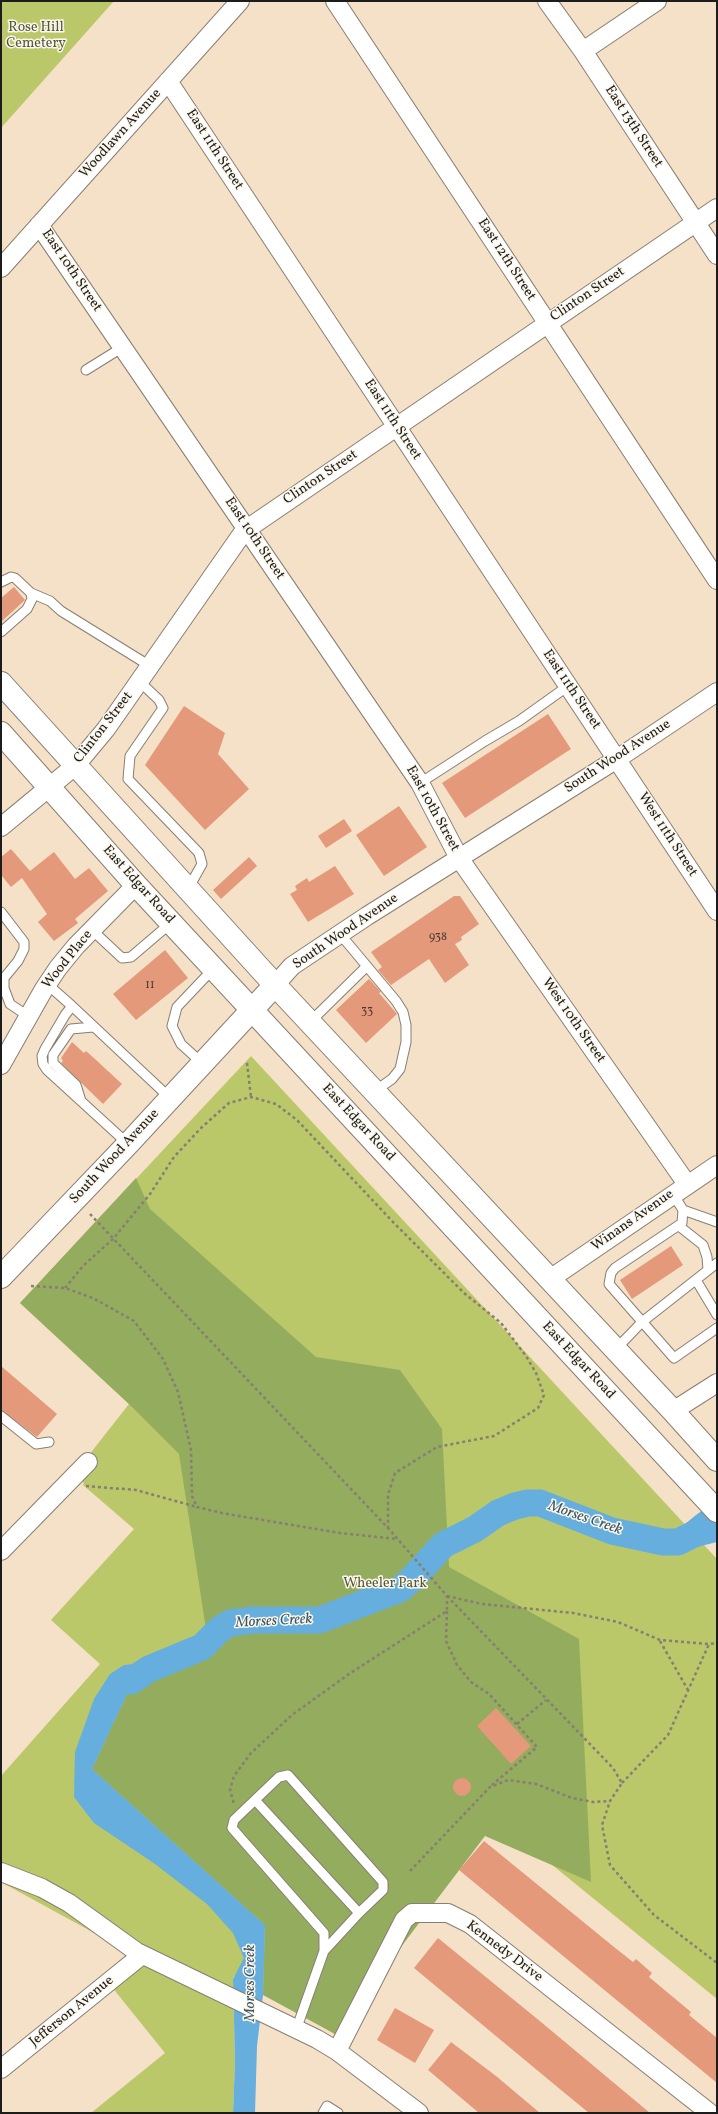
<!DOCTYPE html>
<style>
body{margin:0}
#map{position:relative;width:718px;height:2114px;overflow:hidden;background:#f4e1c7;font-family:Vollkorn,serif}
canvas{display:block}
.frame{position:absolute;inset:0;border:2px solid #1c1c1c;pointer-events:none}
</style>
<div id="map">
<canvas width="718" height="2114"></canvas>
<div class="frame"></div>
</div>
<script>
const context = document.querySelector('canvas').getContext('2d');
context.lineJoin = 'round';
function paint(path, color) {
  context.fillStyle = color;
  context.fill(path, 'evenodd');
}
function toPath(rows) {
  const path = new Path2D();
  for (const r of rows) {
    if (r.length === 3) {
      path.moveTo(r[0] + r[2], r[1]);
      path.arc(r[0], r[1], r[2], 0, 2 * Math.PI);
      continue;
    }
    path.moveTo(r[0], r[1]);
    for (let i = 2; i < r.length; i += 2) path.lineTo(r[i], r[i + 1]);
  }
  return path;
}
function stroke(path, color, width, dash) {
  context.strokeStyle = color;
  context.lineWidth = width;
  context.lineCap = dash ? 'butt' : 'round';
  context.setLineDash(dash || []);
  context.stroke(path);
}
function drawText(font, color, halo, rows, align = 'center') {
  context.font = font + ' Vollkorn,serif';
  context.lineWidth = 3;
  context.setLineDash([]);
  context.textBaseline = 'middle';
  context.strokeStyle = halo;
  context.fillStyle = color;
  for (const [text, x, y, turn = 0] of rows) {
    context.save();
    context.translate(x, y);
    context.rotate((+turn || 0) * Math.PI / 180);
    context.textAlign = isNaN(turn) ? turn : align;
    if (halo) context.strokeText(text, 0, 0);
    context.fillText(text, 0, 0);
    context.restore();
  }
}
paint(toPath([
 [1,1,114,1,1,128],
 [251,1056,717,1559,717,1999,492,1816,335,2034,234,1976,233,1979,235,2063,233,2113,91,2113,165,2053,103,1976,129,1952,1,1882,1,1776,100,1664,51,1620,134,1529,83,1485,84,1483,74,1474,129,1404,20,1303]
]), '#bac86a');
paint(toPath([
 [136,1178,150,1209,316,1357,400,1370,442,1429,449,1567,579,1639,591,1882,485,1836,335,2034,263,1995,265,1925,92,1769,130,1688,206,1629,179,1454,129,1404,20,1303]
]), '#93ac5e');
paint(toPath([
 [717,1500,717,1542,697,1547,679,1547,663,1542,696,1515],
 [145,1663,162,1663,130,1688,92,1769,265,1925,263,1995,257,2046,255,2113,233,2113,235,2063,233,1979,244,1958,233,1933,207,1904,155,1864,94,1823,74,1797,75,1752,94,1699,110,1674,124,1665]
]), '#65aedd');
stroke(toPath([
 [131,1681,149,1669,202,1647,220,1629,230,1623,253,1620,320,1620,400,1589,412,1579,443,1545,475,1529,498,1513,515,1506,528,1503,540,1503,612,1531,663,1542,678,1542,698,1532]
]), '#65aedd', 27);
paint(toPath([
 [14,587,25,600,1,622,1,598],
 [184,706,225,733,218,754,249,789,205,830,145,765],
 [548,714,571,749,465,818,442,783],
 [399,806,427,847,384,876,356,835],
 [344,819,352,831,326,848,318,836],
 [11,849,30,871,54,852,75,879,89,868,108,891,75,919,78,923,54,941,38,922,47,914,22,878,11,887,1,875,1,857],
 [249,857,257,866,221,899,213,890],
 [335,866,354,894,308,922,290,894,297,890,295,886,307,878,309,882],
 [454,896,460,896,479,924,461,937,462,940,455,944,469,965,445,983,429,959,391,985,378,970,382,967,371,952],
 [165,950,188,978,136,1020,113,994],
 [369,979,381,992,379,993,397,1014,366,1043,336,1010],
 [72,1042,84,1053,86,1051,95,1059,122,1084,103,1104,61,1063,63,1061,61,1058],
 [671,1246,683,1265,632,1299,620,1280],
 [1,1366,57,1414,37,1437,1,1410],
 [496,1708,531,1746,511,1764,477,1726],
 [462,1787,9],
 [484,1841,614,1947,633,1962,636,1959,652,1973,649,1977,691,2012,689,2015,717,2038,717,2083,459,1870],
 [438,1938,541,2022,650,2113,589,2113,561,2090,414,1968],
 [395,2008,434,2030,415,2063,377,2040],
 [451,2042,496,2076,540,2113,479,2113,428,2070]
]), '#e4997a');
const lane = toPath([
 [86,370,123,347],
 [1,582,11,577,15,578,31,593,32,599,27,609,1,632],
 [31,593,50,601,61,611,150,666],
 [139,681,159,700,163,708,130,756,128,779,199,853,202,864,188,889],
 [420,783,485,741,519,721,568,686],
 [1,912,24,942,24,949,18,961,4,978,4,988,10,1004,28,1016],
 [92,930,122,958,131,957,172,922],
 [340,934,396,1001,403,1012,406,1025,406,1042,400,1069,392,1079,375,1091],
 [47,984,72,1006],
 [310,1022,366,967],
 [203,1064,181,1044,172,1026,177,1007,214,968],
 [81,1101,76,1085,53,1063,53,1055,71,1029,93,1027],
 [128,1144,47,1070,43,1064,42,1056,45,1049,65,1015,72,1006,170,1098],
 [673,1194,683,1210,682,1223,615,1268,611,1273,609,1284,674,1358,717,1328],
 [683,1210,717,1222],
 [679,1226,703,1245,707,1257,708,1270],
 [696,1280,717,1315],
 [616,1349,642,1322,717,1263],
 [1,1416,36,1444,49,1442],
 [255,1800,359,1913],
 [296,2030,324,1951,359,1913,383,1890,383,1882,288,1775,279,1777,234,1820,232,1828,324,1933,324,1951],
 [323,2113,327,2106,338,2113]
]);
const street = toPath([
 [335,1,717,580],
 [547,1,583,51,717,255],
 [583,51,657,1],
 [168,81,717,911],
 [39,225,420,783,459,858,687,1184],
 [1,268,240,1],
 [1,827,76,765,106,729,244,531,717,208],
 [275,985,292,966,367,916,617,759,717,692],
 [1,1065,44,989,58,968,76,946,136,885],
 [550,1279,717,1165],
 [673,1411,717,1383],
 [1,1551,88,1462],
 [1,1872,42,1888,69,1903,137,1952,317,2039,337,2051,419,2113],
 [337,2051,404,1920,412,1913,448,1913,470,1924,710,2113],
 [1,2069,142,1955]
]);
const secondary = toPath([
 [1,1277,128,1144,275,985]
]);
const highway = toPath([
 [1,683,275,985,673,1411,717,1460],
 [1,733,136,885,717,1511]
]);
stroke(lane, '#887e72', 11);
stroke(street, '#887e72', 20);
stroke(secondary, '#887e72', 24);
stroke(highway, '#887e72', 24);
stroke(toPath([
 [247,1063,251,1097],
 [90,1214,388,1528,447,1596,447,1611,349,1674,292,1715,251,1753,234,1776,230,1790,234,1804],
 [31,1286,65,1288,93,1298,134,1321,163,1359,178,1392,191,1450,192,1496,197,1507,222,1513,340,1533,397,1539],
 [65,1288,83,1266,113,1239,150,1194,174,1157,201,1128,229,1103,251,1097,276,1104,297,1120,393,1222,464,1293,501,1323,526,1356,536,1373,544,1395,538,1408,494,1436,437,1447,395,1473,388,1495,388,1528],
 [86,1486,136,1490,197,1507],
 [447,1596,613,1768,622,1783,610,1801,602,1825,610,1865,654,1915,717,1963],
 [447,1596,482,1604,573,1613,618,1622,660,1640,709,1644,717,1643],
 [447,1611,446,1641,457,1665,471,1682,489,1694,537,1747,492,1785],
 [660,1641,688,1690],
 [517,1724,546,1700],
 [622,1783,668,1735,709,1644],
 [410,1871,490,1787,508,1780,536,1784,572,1798,593,1802,610,1801]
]), '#887e72', 2.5, [3, 3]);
stroke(lane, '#fff', 9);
stroke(street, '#fff', 18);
stroke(secondary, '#fff', 22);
stroke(highway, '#fff', 22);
drawText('12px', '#4e3b34', null, [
 ["938",438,938],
 ["11",150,986],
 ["33",367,1012]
]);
drawText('14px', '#535837', '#fbf7ec', [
 ["Rose Hill",36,28],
 ["Cemetery",36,44],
 ["Wheeler Park",385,1584]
]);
drawText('14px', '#1c1c1c', '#fbf7ec', [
 ["East 13th Street",633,127,57],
 ["Woodlawn Avenue",121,134,-48],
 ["East 11th Street",214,150,57],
 ["East 12th Street",506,260,57],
 ["East 10th Street",71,271,56],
 ["Clinton Street",588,295,-34],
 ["East 11th Street",392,420,57],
 ["Clinton Street",321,478,-34],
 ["East 10th Street",254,539,56],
 ["East 11th Street",571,690,56],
 ["Clinton Street",104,728,-52],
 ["South Wood Avenue",618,757,-33],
 ["East 10th Street",432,809,61],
 ["West 11th Street",667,835,57],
 ["East Edgar Road",138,885,48],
 ["South Wood Avenue",346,932,-34],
 ["Wood Place",68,960,-51],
 ["West 10th Street",573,1021,55],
 ["East Edgar Road",358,1123,47],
 ["South Wood Avenue",115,1157,-47],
 ["Winans Avenue",633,1221,-35],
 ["East Edgar Road",578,1361,47],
 ["Kennedy Drive",504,1952,37],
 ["Jefferson Avenue",72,2012,-39]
]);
drawText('italic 15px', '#395669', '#fbf7ec', [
 ["Morses Creek",585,1519,19],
 ["Morses Creek",274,1622,-3],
 ["Morses Creek",251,1983,-90]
]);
</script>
